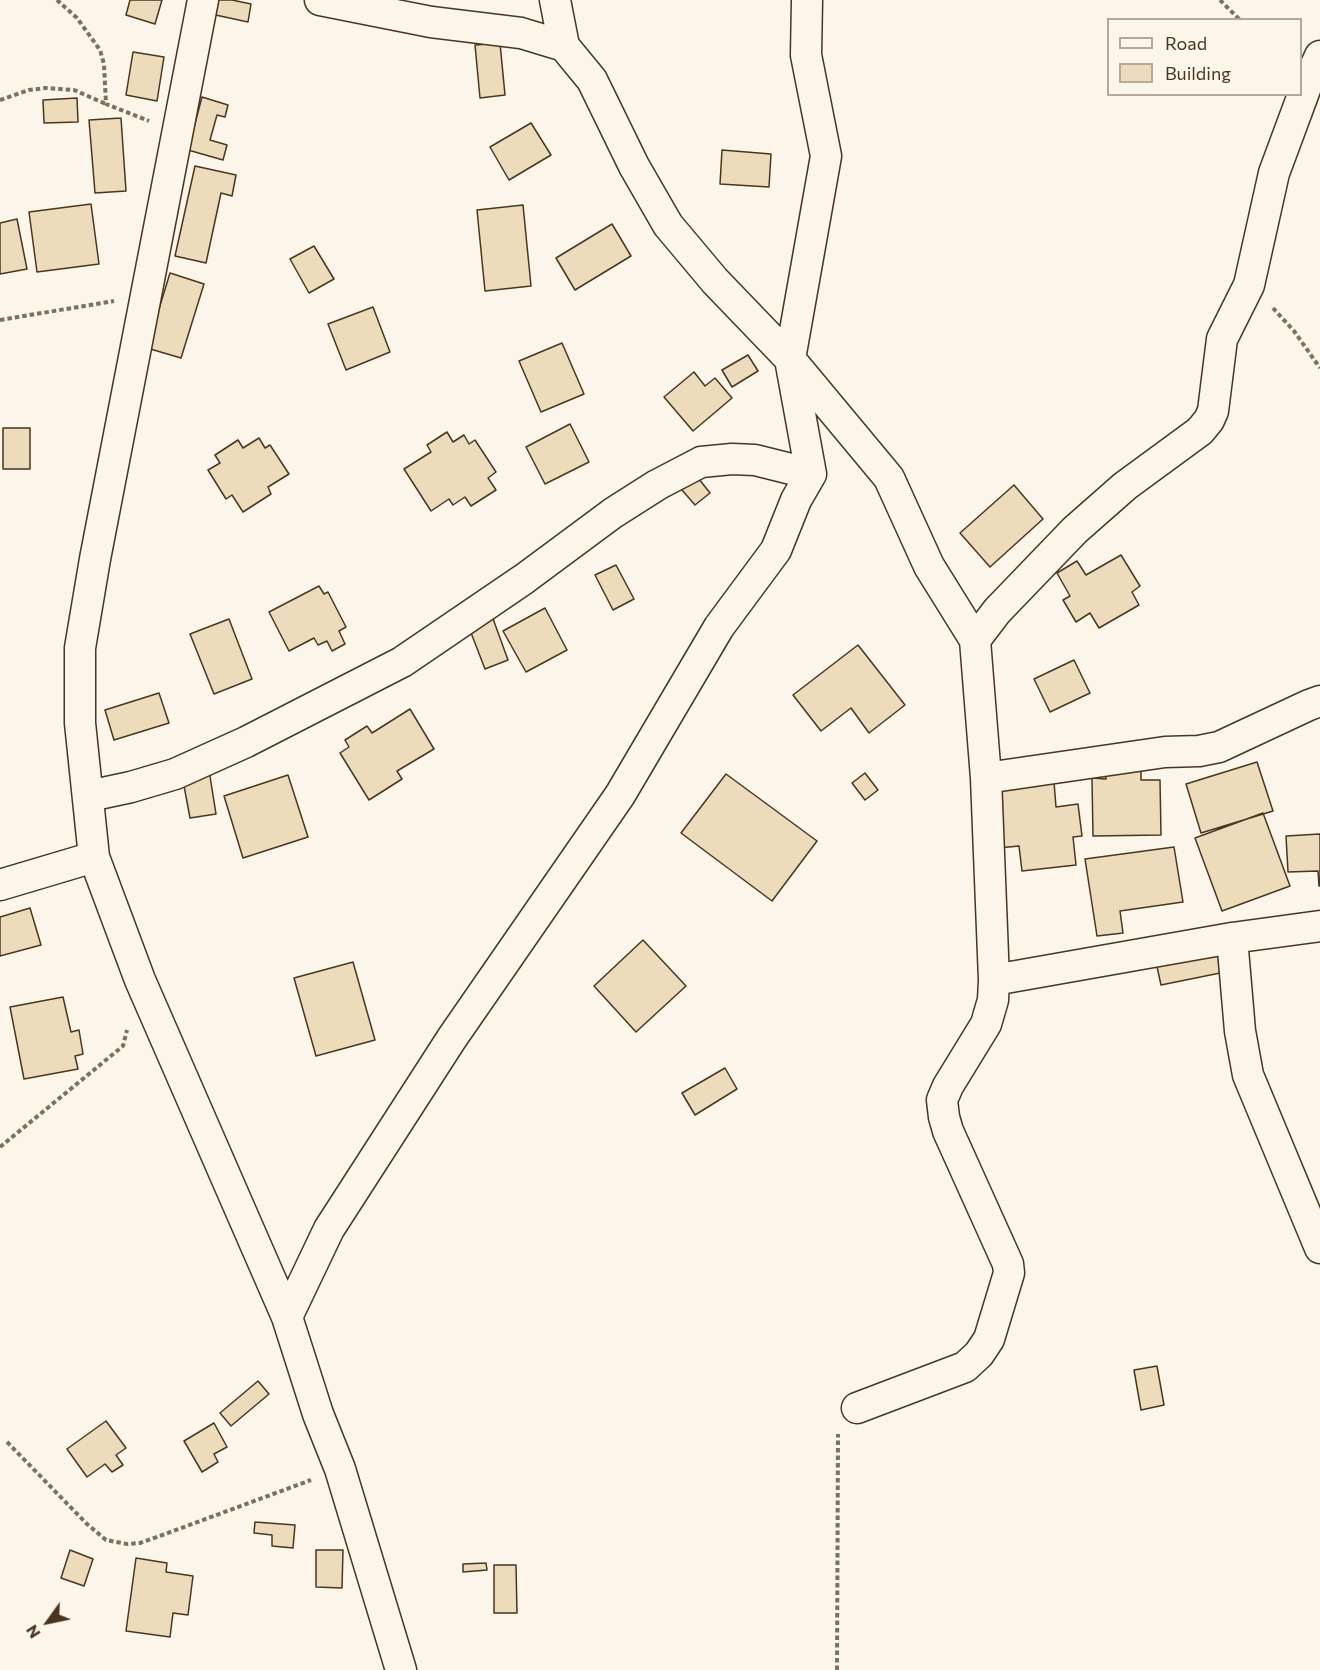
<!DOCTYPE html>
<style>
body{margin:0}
#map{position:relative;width:1320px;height:1670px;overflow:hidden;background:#fbf6e9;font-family:Commissioner,sans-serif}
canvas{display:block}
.legend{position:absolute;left:1107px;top:18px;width:195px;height:78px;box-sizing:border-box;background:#fbf6e9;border:2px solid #b4a999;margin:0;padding:8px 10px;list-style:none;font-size:18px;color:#4a3520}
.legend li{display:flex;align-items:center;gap:12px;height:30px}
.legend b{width:30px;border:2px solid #b4a999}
.north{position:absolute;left:18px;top:1592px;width:60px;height:60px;-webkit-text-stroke:4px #fbf6e9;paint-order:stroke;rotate:237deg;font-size:16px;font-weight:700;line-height:24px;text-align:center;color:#4a3520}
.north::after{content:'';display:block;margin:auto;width:21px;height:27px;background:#4a3520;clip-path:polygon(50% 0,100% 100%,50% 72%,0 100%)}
</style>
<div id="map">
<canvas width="1320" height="1670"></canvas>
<ul class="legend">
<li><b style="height:8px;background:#fbf6e9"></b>Road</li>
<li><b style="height:16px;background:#ecdcbc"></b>Building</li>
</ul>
<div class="north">N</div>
</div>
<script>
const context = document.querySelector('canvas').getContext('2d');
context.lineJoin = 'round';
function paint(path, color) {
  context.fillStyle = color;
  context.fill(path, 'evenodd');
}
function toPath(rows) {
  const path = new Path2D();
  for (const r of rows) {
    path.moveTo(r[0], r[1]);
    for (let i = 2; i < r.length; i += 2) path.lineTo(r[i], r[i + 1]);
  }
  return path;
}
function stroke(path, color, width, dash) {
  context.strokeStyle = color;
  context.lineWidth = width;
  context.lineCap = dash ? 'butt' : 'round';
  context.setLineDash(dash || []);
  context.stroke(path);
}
const building = toPath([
 [130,0,162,0,155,24,126,15,130,0],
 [214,0,232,0,251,4,248,22,211,14,214,0],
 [500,43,505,95,480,98,475,45,500,43],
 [133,52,164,57,157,101,126,95,133,52],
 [202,97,228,105,225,117,217,115,210,140,227,145,223,160,188,150,202,97],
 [77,98,78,122,44,123,43,100,77,98],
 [121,118,126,191,95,193,89,120,121,118],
 [531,123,551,155,509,180,490,147,531,123],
 [722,150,771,154,769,187,720,184,722,150],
 [195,166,236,175,232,196,221,193,206,263,175,256,195,166],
 [91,204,99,264,37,272,29,212,91,204],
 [523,205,531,286,485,291,477,210,523,205],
 [17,219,27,269,0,274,0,223,17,219],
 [612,224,631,256,575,290,556,258,612,224],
 [314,246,334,279,309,293,290,259,314,246],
 [170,273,204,284,181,358,147,348,170,273],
 [373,307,390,352,346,370,328,324,373,307],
 [562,343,584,394,541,412,519,361,562,343],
 [748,355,758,371,732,387,722,370,748,355],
 [694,372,705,386,715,378,732,398,693,431,664,397,694,372],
 [570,424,589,462,545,484,526,447,570,424],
 [3,428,30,428,30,469,3,469,3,428],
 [447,432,453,442,464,435,469,444,475,440,496,472,488,478,496,490,471,506,465,497,453,505,449,499,431,511,404,469,431,452,427,445,447,432],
 [259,438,265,448,270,445,289,474,268,487,271,494,243,512,232,495,226,499,208,470,220,463,215,455,238,440,243,448,259,438],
 [691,469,710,493,695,505,675,482,691,469],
 [1014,485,1043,519,990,567,960,533,1014,485],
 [1121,555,1140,586,1132,592,1139,605,1099,628,1090,613,1076,622,1063,600,1070,596,1057,573,1077,561,1086,575,1121,555],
 [616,565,634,599,613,610,595,575,616,565],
 [319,586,324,594,328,592,346,627,339,631,345,644,332,651,327,641,318,645,314,638,289,651,269,612,319,586],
 [545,608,567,650,526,672,503,631,545,608],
 [492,616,508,660,485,669,468,625,492,616],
 [229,619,252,679,214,694,190,634,229,619],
 [858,645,905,705,869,733,851,708,821,731,793,695,858,645],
 [1074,660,1090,693,1050,712,1034,679,1074,660],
 [159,693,169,723,114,740,105,710,159,693],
 [410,709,434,749,397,771,402,779,369,800,340,753,349,747,345,740,367,726,372,733,410,709],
 [1257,762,1273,811,1201,833,1186,784,1257,762],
 [1105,765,1141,765,1141,780,1160,780,1161,835,1093,836,1092,778,1106,779,1105,765],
 [209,770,216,814,190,818,182,775,209,770],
 [865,773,878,790,865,800,852,783,865,773],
 [726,774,817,841,772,901,681,833,726,774],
 [288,775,308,837,243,858,224,796,288,775],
 [1054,782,1056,807,1078,804,1082,836,1073,837,1076,865,1022,871,1019,846,998,848,991,789,1054,782],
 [1263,813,1290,886,1222,911,1195,838,1263,813],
 [1320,834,1320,886,1319,886,1318,871,1288,872,1286,836,1320,834],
 [1174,847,1183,902,1120,911,1123,933,1097,936,1085,859,1174,847],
 [30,908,41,945,0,956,0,917,30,908],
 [643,940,686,986,636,1032,594,986,643,940],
 [1220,949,1225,972,1161,985,1156,962,1220,949],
 [353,962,375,1040,316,1056,294,978,353,962],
 [63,997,71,1032,79,1030,83,1054,75,1056,78,1069,24,1079,10,1007,63,997],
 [725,1068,737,1089,695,1115,682,1093,725,1068],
 [1157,1366,1164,1405,1141,1410,1134,1370,1157,1366],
 [258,1381,269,1394,231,1426,220,1413,258,1381],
 [106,1421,126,1448,116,1455,123,1465,112,1472,105,1464,87,1477,67,1449,106,1421],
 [214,1423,227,1447,214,1454,218,1462,202,1472,184,1441,214,1423],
 [255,1522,295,1525,293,1548,272,1546,272,1535,254,1533,255,1522],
 [70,1550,93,1559,84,1586,61,1578,70,1550],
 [316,1550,343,1550,342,1588,316,1587,316,1550],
 [136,1558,167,1563,166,1572,193,1576,188,1615,173,1613,170,1637,126,1631,136,1558],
 [486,1563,487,1570,463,1572,463,1564,486,1563],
 [494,1565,516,1565,517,1613,494,1613,494,1565]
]);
paint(building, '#ecdcbc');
stroke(building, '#4a3520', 1.5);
const street = toPath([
 [203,0,95,559,80,648,80,723,94,857,140,980,287,1317],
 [320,0,431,22,521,33,564,46,592,80,634,166,668,225,715,281,790,359,889,478,929,566,975,640,986,778,994,980,993,1000,986,1024,948,1086,942,1100,944,1117,948,1131,1008,1264,1009,1273,989,1339,979,1354,965,1367,857,1408],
 [555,0,564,46],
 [975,640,997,611,1075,530,1125,486,1200,431,1209,420,1213,411,1222,339,1249,285,1274,173,1307,84,1320,56],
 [986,778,1165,752,1199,751,1219,747,1309,705,1320,701],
 [89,796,131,787,175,774,246,742,402,662,524,579,613,513,657,485,701,462,732,459,755,460,811,474],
 [0,885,94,857],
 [1232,938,1240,1031,1248,1075,1320,1248],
 [994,980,1232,938,1320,926],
 [401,1670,340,1469,318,1414,287,1317,329,1229,452,1038,620,795,719,627,776,550,796,500,811,474,790,359,826,156,806,55,807,0]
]);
stroke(street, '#4a3520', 33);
stroke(toPath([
 [57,0,77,18,100,50,104,64,106,104,149,121],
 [1220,0,1240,20],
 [0,100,29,90,46,88,74,90,106,104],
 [1273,308,1294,331,1320,368],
 [0,320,114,301],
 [0,1147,123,1046,127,1030],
 [7,1442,87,1524,106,1540,127,1544,140,1543,157,1537,311,1480],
 [837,1670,838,1434]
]), '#7f6f5c', 4, [4.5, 3]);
stroke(street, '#fbf6e9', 30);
</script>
